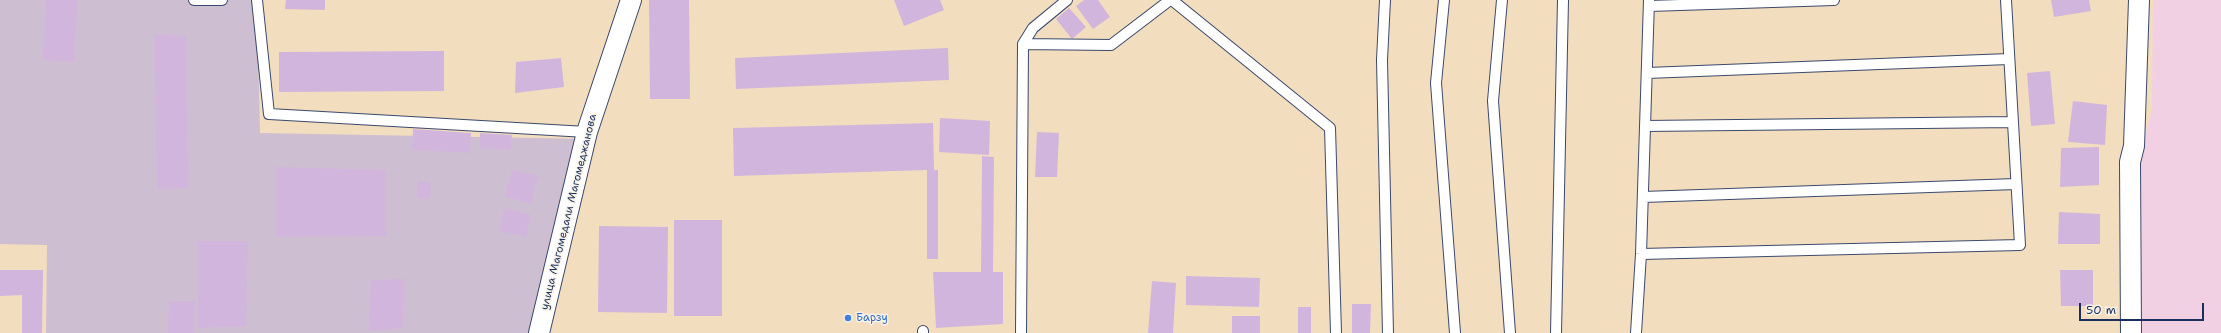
<!DOCTYPE html>
<meta charset="utf-8">
<style>
body{margin:0}
#map{position:relative;width:2221px;height:333px;overflow:hidden;background:#f3ddbf;font-family:"Shantell Sans",sans-serif}
canvas{display:block}
.scale{position:absolute;left:2079px;top:303px;width:125px;height:18px;box-sizing:border-box;border:2px solid #1b2f5e;border-top:0;padding-left:5px;font-size:12px;line-height:14px;white-space:nowrap;color:#1b2f5e;-webkit-text-stroke:3px #f7f3e8;paint-order:stroke}
</style>
<div id="map">
<canvas width="2221" height="333"></canvas>
<div class="scale">50 m</div>
</div>
<script>
const context = document.querySelector('canvas').getContext('2d');
context.lineJoin = 'round';
function paint(path, color) {
  context.fillStyle = color;
  context.fill(path, 'evenodd');
}
function toPath(rows) {
  const path = new Path2D();
  for (const r of rows) {
    path.moveTo(r[0], r[1]);
    for (let i = 2; i < r.length; i += 2) path.lineTo(r[i], r[i + 1]);
  }
  return path;
}
function stroke(path, color, width, dash) {
  context.strokeStyle = color;
  context.lineWidth = width;
  context.lineCap = dash ? 'butt' : 'round';
  context.setLineDash(dash || []);
  context.stroke(path);
}
function drawText(font, color, halo, rows, align = 'center') {
  context.font = font + ' "Shantell Sans",sans-serif';
  context.lineWidth = 3;
  context.setLineDash([]);
  context.textBaseline = 'middle';
  context.strokeStyle = halo;
  context.fillStyle = color;
  for (const [text, x, y, turn = 0] of rows) {
    context.save();
    context.translate(x, y);
    context.rotate((+turn || 0) * Math.PI / 180);
    context.textAlign = isNaN(turn) ? turn : align;
    if (halo) context.strokeText(text, 0, 0);
    context.fillText(text, 0, 0);
    context.restore();
  }
}
paint(toPath([
 [2153,0,2221,0,2221,333,2139,333,2140,159,2152,108]
]), '#f1d0e3');
paint(toPath([
 [0,0,257,0,260,133,590,139,540,333,46,333,47,245,0,244]
]), '#cebed1');
paint(toPath([
 [46,0,77,0,74,62,43,60],
 [286,0,325,0,325,10,285,9],
 [649,0,689,0,690,99,650,99],
 [894,0,940,0,944,10,904,26],
 [1084,0,1098,0,1110,17,1093,29,1076,6],
 [2051,0,2089,0,2091,11,2054,17],
 [1069,8,1086,27,1072,39,1056,19],
 [155,34,186,36,188,188,157,189],
 [948,48,949,80,736,89,735,58],
 [444,51,444,91,279,92,279,52],
 [561,58,564,87,515,93,516,62],
 [2050,71,2055,124,2031,126,2027,73],
 [2073,101,2107,105,2105,145,2068,142],
 [940,118,990,121,989,155,939,152],
 [933,123,934,170,938,170,938,259,927,259,927,170,734,176,733,128],
 [413,129,471,133,470,153,412,150],
 [1037,132,1059,133,1057,177,1035,177],
 [480,133,512,135,511,150,480,148],
 [2099,147,2099,185,2060,187,2061,148],
 [982,156,994,157,993,272,1003,272,1003,324,936,328,933,272,981,272],
 [276,167,386,170,386,236,276,237],
 [512,170,538,176,531,203,505,197],
 [418,181,431,182,429,199,417,198],
 [505,208,531,215,526,237,499,231],
 [2059,212,2100,214,2100,244,2058,244],
 [674,220,722,220,722,316,674,316],
 [599,226,668,227,667,313,598,312],
 [198,241,248,241,246,326,198,328],
 [0,270,43,270,42,333,22,333,22,295,0,296],
 [2060,270,2093,270,2093,306,2061,306],
 [1186,276,1260,278,1259,307,1186,305],
 [404,279,403,328,369,331,371,280],
 [1152,281,1176,283,1173,333,1148,333],
 [169,301,195,301,194,333,168,333],
 [1352,304,1371,304,1370,333,1352,333],
 [1298,307,1311,307,1311,333,1298,333],
 [1232,316,1260,316,1260,333,1232,333]
]), '#d2b5dc');
const service = toPath([
 [194,0,222,0],
 [257,0,269,114,587,132],
 [1172,0,1330,128,1336,333],
 [1385,0,1382,60,1388,333],
 [1444,0,1436,83,1455,333],
 [1502,0,1493,101,1510,333],
 [1649,6,1834,0],
 [1023,44,1033,28,1067,0],
 [1647,73,2009,59],
 [1645,126,2013,122],
 [1643,197,2016,184],
 [1641,254,2020,245,2006,0],
 [923,333,923,331],
 [1021,333,1023,44,1111,45,1170,0],
 [1556,333,1563,0],
 [1636,333,1641,254,1649,0]
]);
const minor = toPath([
 [539,333,587,132,631,0],
 [2131,333,2130,162,2134,146,2139,0]
]);
stroke(service, '#3b496d', 12);
stroke(minor, '#3b496d', 22);
stroke(service, '#fff', 10);
stroke(minor, '#fff', 20);
for (const [x, y, r, color] of [
 [848,318,4,"#3f7fe0"]
]) {
  const dot = new Path2D();
  dot.arc(x, y, r, 0, 2 * Math.PI);
  context.fillStyle = color;
  context.fill(dot);
  stroke(dot, '#f7f3e8', 1.5);
}
drawText('11px', '#1b2f5e', '#f7f3e8', [
 ["улица Магомедали Магомеджановa",569,212,-76]
]);
drawText('11px', '#366cbe', '#f7f3e8', [
 ["Барзу",856,318]
], 'left');
</script>
